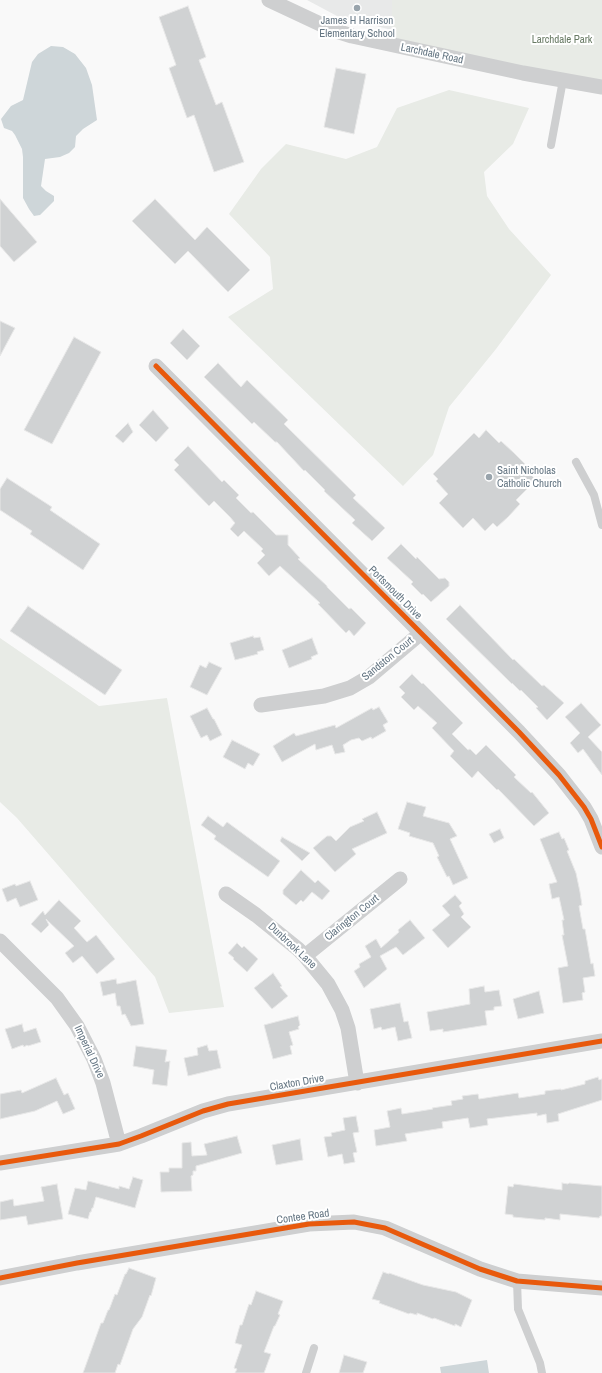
<!DOCTYPE html>
<style>
body{margin:0}
canvas{display:block;background:#f9f9f9}
</style>
<canvas width="602" height="1373"></canvas>
<script>
const context = document.querySelector('canvas').getContext('2d');
context.lineJoin = 'round';
function paint(path, color) {
  context.fillStyle = color;
  context.fill(path, 'evenodd');
}
function toPath(rows) {
  const path = new Path2D();
  for (const r of rows) {
    path.moveTo(r[0], r[1]);
    for (let i = 2; i < r.length; i += 2) path.lineTo(r[i], r[i + 1]);
  }
  return path;
}
function stroke(path, color, width, dash) {
  context.strokeStyle = color;
  context.lineWidth = width;
  context.lineCap = dash ? 'butt' : 'round';
  context.setLineDash(dash || []);
  context.stroke(path);
}
function drawText(font, color, halo, rows, align = 'center') {
  context.font = font + ' "Archivo Narrow",sans-serif';
  context.lineWidth = 4;
  context.setLineDash([]);
  context.textBaseline = 'middle';
  context.strokeStyle = halo;
  context.fillStyle = color;
  for (const [text, x, y, turn = 0] of rows) {
    context.save();
    context.translate(x, y);
    context.rotate((+turn || 0) * Math.PI / 180);
    context.textAlign = isNaN(turn) ? turn : align;
    if (halo) context.strokeText(text, 0, 0);
    context.fillText(text, 0, 0);
    context.restore();
  }
}
paint(toPath([
 [307,0,392,0,392,30,337,16]
]), '#e8e9e9');
paint(toPath([
 [392,0,602,0,602,87,398,47,392,30],
 [449,90,529,108,513,144,484,172,487,196,509,229,551,275,496,349,449,407,433,455,403,486,228,317,273,289,270,257,229,214,261,169,286,144,346,159,377,147,397,108],
 [0,638,99,706,167,698,224,1007,169,1013,155,977,17,818,0,802]
]), '#e8ebe6');
paint(toPath([
 [51,46,63,47,75,54,86,68,92,85,97,120,83,129,76,136,75,147,69,153,60,157,45,159,41,186,46,191,54,196,54,201,40,215,34,216,29,209,23,198,23,157,22,149,15,135,12,131,4,128,1,119,11,106,23,100,32,62,38,54],
 [487,1360,489,1373,441,1373,440,1367]
]), '#ced6d9');
const building = toPath([
 [188,6,206,57,199,60,216,105,222,102,244,162,214,172,194,115,187,118,169,68,176,65,159,17,188,6],
 [336,68,366,74,354,134,324,127,336,68],
 [0,199,37,242,14,262,0,246,0,199],
 [155,199,195,240,207,227,250,270,228,292,188,251,175,264,132,221,155,199],
 [0,321,15,328,0,356,0,321],
 [183,329,200,346,187,360,170,343,183,329],
 [74,337,101,352,52,444,24,430,74,337],
 [218,363,241,387,247,380,288,420,284,424,356,495,353,498,385,528,372,541,352,523,355,520,324,491,325,490,305,470,304,471,277,442,275,442,254,422,252,424,204,377,218,363],
 [153,410,169,428,156,442,139,425,153,410],
 [128,423,133,432,123,443,115,436,128,423],
 [486,430,499,443,501,441,514,453,526,465,523,467,536,480,516,500,520,504,508,517,497,527,493,523,485,531,473,518,463,528,439,503,448,494,436,481,438,479,433,474,474,433,479,438,486,430],
 [188,446,222,482,224,480,239,495,236,498,251,513,253,512,276,535,288,535,288,545,300,558,298,559,327,586,327,587,349,609,351,608,366,623,354,636,349,630,346,633,318,604,320,603,280,566,269,576,257,563,265,555,261,551,263,549,244,531,238,537,230,529,235,523,230,517,214,501,209,506,174,470,179,465,174,460,188,446],
 [7,478,52,507,50,510,100,544,83,570,30,534,32,531,0,510,0,489,7,478],
 [401,544,416,559,417,557,439,579,445,578,449,582,449,586,431,602,423,594,422,595,411,584,413,582,387,558,401,544],
 [460,605,513,660,514,659,542,686,544,685,564,703,547,720,536,708,538,707,521,690,520,691,512,683,512,684,446,619,460,605],
 [28,606,122,670,105,695,10,631,28,606],
 [253,636,254,638,260,637,264,650,257,652,258,654,235,660,230,643,253,636],
 [312,638,318,654,311,657,312,659,289,668,282,650,312,638],
 [209,662,222,668,207,695,190,687,200,665,206,668,209,662],
 [412,674,422,684,423,683,463,723,452,734,468,750,470,749,476,755,486,745,516,775,514,777,531,793,532,792,549,813,534,826,498,789,497,790,478,771,472,778,450,756,454,751,432,728,437,723,418,706,414,710,401,697,405,693,399,687,412,674],
 [581,703,601,725,588,737,602,752,602,775,583,749,578,753,570,743,580,733,565,717,581,703],
 [379,707,388,722,383,725,386,731,372,739,371,737,362,741,359,738,351,740,343,745,345,752,335,754,332,745,316,750,315,744,282,762,273,746,294,733,296,736,335,725,336,728,372,708,373,710,379,707],
 [207,708,213,719,214,719,222,735,210,741,207,735,201,738,190,716,207,708],
 [232,740,260,754,253,766,248,763,245,769,223,757,232,740],
 [407,802,426,807,423,816,449,823,457,836,450,839,468,878,453,885,449,876,447,877,437,857,439,856,433,843,409,836,410,833,398,829,407,802],
 [377,812,387,833,352,849,356,854,335,872,313,848,327,836,331,836,336,841,350,827,364,821,362,819,377,812],
 [208,816,223,827,227,822,280,861,268,877,214,839,216,836,201,825,208,816],
 [500,829,504,838,494,843,489,834,500,829],
 [559,832,562,839,564,838,569,850,567,851,576,873,580,892,582,905,579,906,583,929,585,929,591,964,593,963,595,976,583,978,585,992,582,993,583,1000,563,1003,558,968,568,966,562,935,564,935,562,920,564,920,559,897,552,899,549,884,557,882,540,839,559,832],
 [282,837,310,853,302,861,280,841,282,837],
 [301,870,315,883,318,880,330,891,322,900,312,892,303,902,301,900,296,905,283,894,283,890,301,870],
 [30,881,38,900,20,907,16,898,7,902,2,889,15,884,16,886,30,881],
 [455,895,462,903,459,906,464,914,461,917,471,927,448,948,432,930,450,915,442,906,455,895],
 [59,900,81,921,74,928,87,942,96,935,115,959,97,974,82,956,73,963,65,953,74,946,46,919,49,925,41,933,31,924,43,911,45,915,59,900],
 [410,920,425,938,403,955,396,947,380,956,387,969,364,988,354,971,360,967,359,964,371,957,365,946,376,939,381,948,399,932,398,930,410,920],
 [237,943,242,948,244,946,258,959,247,972,233,959,234,958,228,953,237,943],
 [273,973,282,986,280,987,288,996,272,1009,254,988,273,973],
 [116,979,117,984,136,980,144,1024,131,1026,125,1014,122,1015,120,1006,117,1006,115,993,103,996,100,982,116,979],
 [484,986,485,992,499,990,502,1006,494,1007,494,1010,485,1011,487,1025,443,1032,443,1029,430,1031,427,1012,470,1004,469,989,484,986],
 [539,991,544,1013,518,1019,513,999,539,991],
 [400,1003,404,1022,408,1021,412,1038,398,1041,395,1027,382,1030,381,1027,374,1029,370,1009,400,1003],
 [298,1016,300,1025,298,1027,299,1029,289,1032,293,1045,290,1046,292,1054,273,1059,264,1025,298,1016],
 [22,1024,24,1032,36,1028,41,1042,28,1046,27,1045,24,1047,23,1045,12,1049,5,1029,22,1024],
 [207,1045,209,1051,217,1050,221,1068,188,1076,184,1058,198,1055,197,1048,207,1045],
 [136,1046,167,1050,165,1062,170,1061,167,1086,152,1084,154,1070,133,1066,136,1046],
 [598,1077,599,1080,602,1079,602,1100,558,1114,559,1121,547,1123,546,1114,537,1116,537,1113,487,1119,488,1125,470,1128,468,1118,442,1122,443,1128,405,1134,407,1141,376,1146,374,1130,390,1127,387,1111,401,1108,402,1114,433,1109,432,1108,452,1105,451,1101,463,1099,462,1096,478,1094,479,1099,518,1093,519,1098,545,1094,545,1091,561,1089,561,1090,585,1084,585,1081,598,1077],
 [56,1078,64,1095,68,1093,75,1109,63,1114,57,1101,35,1111,0,1119,0,1094,21,1090,22,1093,56,1078],
 [356,1116,359,1132,353,1133,357,1152,353,1153,355,1162,344,1164,342,1154,328,1157,324,1137,332,1136,331,1133,345,1130,343,1118,356,1116],
 [237,1136,242,1153,196,1166,196,1171,193,1171,193,1175,191,1176,192,1191,161,1192,160,1172,169,1172,169,1168,182,1168,182,1143,191,1142,192,1156,207,1155,204,1144,237,1136],
 [300,1139,303,1160,276,1165,272,1145,300,1139],
 [133,1177,143,1180,135,1208,96,1197,93,1208,92,1208,91,1212,90,1212,88,1219,68,1214,75,1188,86,1190,88,1181,119,1189,119,1186,129,1189,133,1177],
 [562,1183,568,1184,569,1183,602,1186,602,1216,600,1216,599,1218,560,1214,560,1220,545,1218,545,1220,513,1217,513,1215,505,1214,508,1186,513,1187,514,1184,562,1190,562,1183],
 [57,1184,63,1219,28,1225,26,1216,0,1220,0,1202,13,1199,14,1206,44,1201,41,1187,57,1184],
 [129,1268,156,1278,151,1296,150,1295,142,1317,133,1329,120,1365,118,1364,115,1373,83,1373,101,1323,103,1323,108,1310,109,1310,115,1294,117,1295,125,1274,126,1274,129,1268],
 [383,1272,389,1274,389,1273,423,1285,456,1292,472,1300,461,1327,455,1324,455,1326,434,1318,433,1319,417,1313,417,1315,410,1313,409,1314,379,1303,380,1301,372,1299,383,1272],
 [256,1291,283,1301,278,1314,280,1315,275,1326,274,1326,264,1352,271,1354,264,1373,235,1373,237,1369,234,1368,242,1345,235,1343,240,1325,242,1325,249,1304,251,1305,256,1291],
 [344,1355,367,1362,363,1373,339,1373,344,1355]
]);
paint(building, '#d0d2d3');
stroke(building, '#e8e8e8', 1);
stroke(toPath([
 [551,145,563,80],
 [576,462,594,495,602,525],
 [517,1281,518,1309,540,1363,542,1373],
 [306,1373,314,1348]
]), '#cecfd0', 8);
stroke(toPath([
 [269,0,333,30,352,36,523,73,602,87],
 [156,366,421,633,519,732,559,775,584,807,591,819,602,847],
 [261,705,324,696,350,688,369,677,421,633],
 [226,894,256,915,298,949,305,956,328,984,342,1010,348,1028,357,1083],
 [0,941,57,998,77,1026,94,1059,103,1083,119,1144],
 [305,956,400,879],
 [0,1163,119,1144,141,1136,203,1111,228,1104,602,1041],
 [0,1278,77,1263,309,1224,354,1222,385,1228,480,1269,517,1281,602,1288]
]), '#cecfd0', 15);
stroke(toPath([
 [156,366,421,633,519,732,559,775,584,807,591,819,602,847],
 [0,1163,119,1144,141,1136,203,1111,228,1104,602,1041],
 [0,1278,77,1263,309,1224,354,1222,385,1228,480,1269,517,1281,602,1288]
]), '#e8590c', 5);
for (const [x, y, r, color] of [
 [357,8,4,"#99a4ac"],
 [489,477,4,"#99a4ac"]
]) {
  const dot = new Path2D();
  dot.arc(x, y, r, 0, 2 * Math.PI);
  context.fillStyle = color;
  context.fill(dot);
  stroke(dot, '#fff', 1.5);
}
drawText('11px', '#657683', '#fff', [
 ["James H Harrison",357,21],
 ["Elementary School",357,34],
 ["Saint Nicholas",497,471,"left"],
 ["Catholic Church",497,484,"left"]
]);
drawText('11px', '#687a64', '#fff', [
 ["Larchdale Park",562,40]
]);
drawText('11px', '#657683', '#fff', [
 ["Larchdale Road",432,54,12],
 ["Portsmouth Drive",395,593,45],
 ["Sandston Court",388,659,-39],
 ["Clarington Court",352,918,-39],
 ["Dunbrook Lane",292,946,43],
 ["Imperial Drive",89,1052,65],
 ["Claxton Drive",297,1083,-10],
 ["Contee Road",303,1217,-8]
]);
</script>
